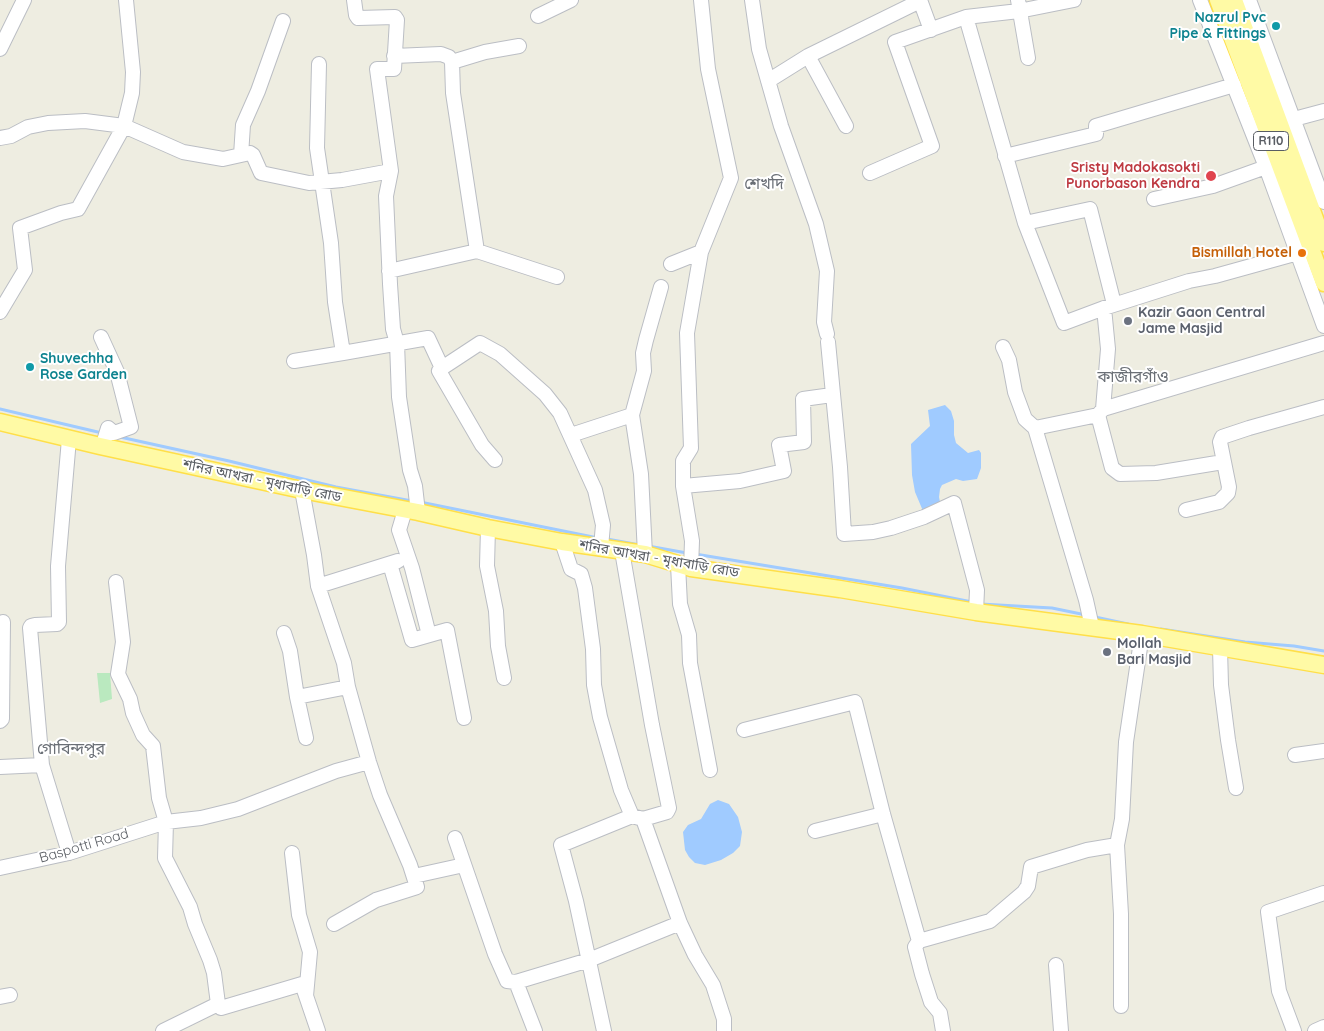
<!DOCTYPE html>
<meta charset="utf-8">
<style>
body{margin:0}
canvas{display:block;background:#eeede1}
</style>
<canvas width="1324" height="1031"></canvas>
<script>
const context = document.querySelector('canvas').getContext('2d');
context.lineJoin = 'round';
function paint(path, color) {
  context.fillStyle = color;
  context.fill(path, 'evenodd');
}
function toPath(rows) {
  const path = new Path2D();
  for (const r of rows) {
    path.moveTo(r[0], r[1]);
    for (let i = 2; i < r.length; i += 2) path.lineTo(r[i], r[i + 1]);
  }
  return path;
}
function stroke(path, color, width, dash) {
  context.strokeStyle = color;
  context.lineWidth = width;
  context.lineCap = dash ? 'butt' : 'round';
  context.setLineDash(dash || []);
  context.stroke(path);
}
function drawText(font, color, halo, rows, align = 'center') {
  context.font = font + ' Quicksand,"Noto Sans Bengali",sans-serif';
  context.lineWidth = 4;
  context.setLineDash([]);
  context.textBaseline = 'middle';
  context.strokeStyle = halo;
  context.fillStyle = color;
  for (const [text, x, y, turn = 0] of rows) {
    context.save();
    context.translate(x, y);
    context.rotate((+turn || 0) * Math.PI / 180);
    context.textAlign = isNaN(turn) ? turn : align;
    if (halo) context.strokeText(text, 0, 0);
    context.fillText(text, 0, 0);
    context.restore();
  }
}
paint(toPath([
 [97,673,110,673,112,699,100,703]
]), '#bae9bf');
paint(toPath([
 [945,405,951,411,954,421,954,435,956,443,968,453,979,450,981,453,981,468,977,479,963,481,956,479,942,485,940,489,939,497,941,507,923,511,915,492,912,475,911,444,930,426,928,410],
 [718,800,729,804,738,817,742,832,740,846,733,853,721,860,705,865,695,863,689,857,685,850,683,832,688,825,701,819,710,804]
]), '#a0cbff');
stroke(toPath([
 [0,409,102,433],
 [120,437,229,461,336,487,412,501],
 [420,502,598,538],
 [607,539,640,545],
 [648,546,687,553],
 [695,554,902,588,972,602],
 [981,604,1052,608,1086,615],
 [1095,617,1128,624],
 [1161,629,1245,642,1294,646,1324,651]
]), '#a0cbff', 3);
const minor = toPath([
 [354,0,356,15,358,18,395,17,397,20,394,69,377,69,391,171,386,196,390,284,393,329,397,343,399,397,410,470,415,486,418,512],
 [752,0,759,49,781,126,816,224,827,271,824,322,827,334],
 [920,0,931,30],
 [1018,0,1028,58],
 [1200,0,1266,167,1324,326],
 [1249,0,1324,202],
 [538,16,571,0],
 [966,17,1025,223,1064,323,1104,308],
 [0,49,24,0],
 [394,56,441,54,449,57,452,62,453,93,477,251],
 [808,56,846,126],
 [452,62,485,52,519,46],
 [319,64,317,148,331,243,335,302,343,353,428,338,442,368,439,371,482,445,495,460],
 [768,81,808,56,920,1],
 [1294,119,1324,111],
 [0,138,11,136,28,127,48,123,85,121,124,126,183,152,223,159,250,153,253,155,261,173,309,183,342,180,391,171],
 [241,155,243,125,258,91,283,21],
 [1005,156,1096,134,1096,126,1234,85],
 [870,173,932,146,895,42,966,17,1019,11,1074,0],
 [1154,199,1213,186,1266,167],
 [1025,223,1090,209,1114,304],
 [671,264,701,252],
 [389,271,477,251,557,277],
 [0,312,25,270,20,228,61,213,78,209,124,126,132,93,133,72,126,0],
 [828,342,840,467,844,534,873,532,891,528,924,517,954,503,977,590,976,612],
 [1003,347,1009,360,1015,392,1025,419,1035,428,1086,600,1092,627],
 [294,361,343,353],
 [442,368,480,343,500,354,545,394,560,413,595,490,603,525,601,547],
 [1103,409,1324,343],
 [1098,415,1112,468,1120,474,1156,473,1223,462],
 [1035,428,1098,415,1103,409,1108,349,1104,308,1189,281,1215,276,1298,253],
 [571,435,632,415],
 [100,446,104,441,108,428,114,433,131,427,117,372,101,337],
 [683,486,740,481,784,471,779,445,804,442,803,399,832,395],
 [302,490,314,555,318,586,344,663,348,687,369,762,380,795,410,865,417,887,376,900,334,924],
 [405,510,399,530,412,568,429,635],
 [1186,510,1219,502,1228,493,1229,487,1220,442,1222,437,1249,428,1324,407],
 [488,528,487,566,496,611,498,646,504,678],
 [562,542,571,569,581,574,585,588,593,649,594,685,600,717,621,790,632,816],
 [645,554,641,474,632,415,644,371,643,353,646,340,661,287],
 [390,564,412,640,447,630,464,718],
 [678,565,680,604,689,635,690,663,710,770],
 [691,568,692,541,683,486,683,461,691,448,687,333,701,252,731,178,708,69,701,0],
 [116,582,123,642,118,674,130,699,133,713,143,735,153,746,159,798,166,822,165,858,190,907,195,924,210,960,214,973,218,1004],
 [318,586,398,561],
 [284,633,290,651,297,697,348,687],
 [1220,648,1221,685,1228,740,1236,788],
 [297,697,306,738],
 [0,721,2,719,3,622],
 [744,730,855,702,883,814,919,941],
 [1295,755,1324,751],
 [0,767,42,765],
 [643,819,680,923,695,955,713,985,724,1019,724,1031],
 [815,831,883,814],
 [455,838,495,954,507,981,516,982,535,1031],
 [69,853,42,765,30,628,31,626,35,625,57,624,59,622,58,566,69,439],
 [292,853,299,915,310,952,306,996],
 [0,868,69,853,166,822,201,818,238,809,336,771,369,762],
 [414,876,464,865],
 [1056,965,1061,1031],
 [516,982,589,960,680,923],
 [0,997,10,995],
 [218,1004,221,1008,302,984,318,1031],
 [1121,1006,1121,914,1117,845,1122,819,1126,742,1142,634],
 [163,1031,218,1004],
 [604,1031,576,901,561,845,632,816,643,819,667,812,669,808,652,725,622,551],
 [943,1031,940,1013,931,1002,922,974,915,947,919,941,990,921,1024,892,1028,886,1031,867,1087,850,1117,845],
 [1294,1031,1279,991,1268,912,1324,893],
 [1315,1031,1324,1027]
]);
const major = toPath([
 [1218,0,1324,283],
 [1234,0,1324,243],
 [0,422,100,446,302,490,418,512,488,528,562,542,645,554,691,568,840,589,976,612,1142,634,1324,665]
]);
stroke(minor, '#bbbec4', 16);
stroke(major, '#ffdf49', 19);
stroke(minor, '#fff', 14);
stroke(major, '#fffaa5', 16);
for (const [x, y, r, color] of [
 [1276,26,5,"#0f9aa8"],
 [1211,176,6,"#e0444e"],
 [1302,253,5,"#e8710a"],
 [1128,321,5,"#6b7280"],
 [30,367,5,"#0f9aa8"],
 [1107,652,5,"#6b7280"]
]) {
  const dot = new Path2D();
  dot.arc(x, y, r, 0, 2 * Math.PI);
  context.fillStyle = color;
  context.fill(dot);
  stroke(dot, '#fff', 2);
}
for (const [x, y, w] of [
 [1271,141,35]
]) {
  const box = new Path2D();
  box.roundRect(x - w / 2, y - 9.5, w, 19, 4);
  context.fillStyle = '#fff';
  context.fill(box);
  stroke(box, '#595d63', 1);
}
drawText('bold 12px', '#595d63', null, [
 ["R110",1271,141]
]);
drawText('bold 14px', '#0d838f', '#fff', [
 ["Nazrul Pvc",1266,18],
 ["Pipe & Fittings",1266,34],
 ["Shuvechha",40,359,"left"],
 ["Rose Garden",40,375,"left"]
], 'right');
drawText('bold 14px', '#be3a42', '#fff', [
 ["Sristy Madokasokti",1200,168],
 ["Punorbason Kendra",1200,184]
], 'right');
drawText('bold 14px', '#c56008', '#fff', [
 ["Bismillah Hotel",1292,253]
], 'right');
drawText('bold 14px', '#5b616d', '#fff', [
 ["Kazir Gaon Central",1138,313],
 ["Jame Masjid",1138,329],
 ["Mollah",1117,644],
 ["Bari Masjid",1117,660]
], 'left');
drawText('14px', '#595d63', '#fff', [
 ["শনির আখরা - মৃধাবাড়ি রোড",262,481,12],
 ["শনির আখরা - মৃধাবাড়ি রোড",659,559,10],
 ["Baspotti Road",84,846,-16]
]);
drawText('16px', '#6a6f76', '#fff', [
 ["শেখদি",764,184],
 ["কাজীরগাঁও",1133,377],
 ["গোবিন্দপুর",71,749]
]);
</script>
